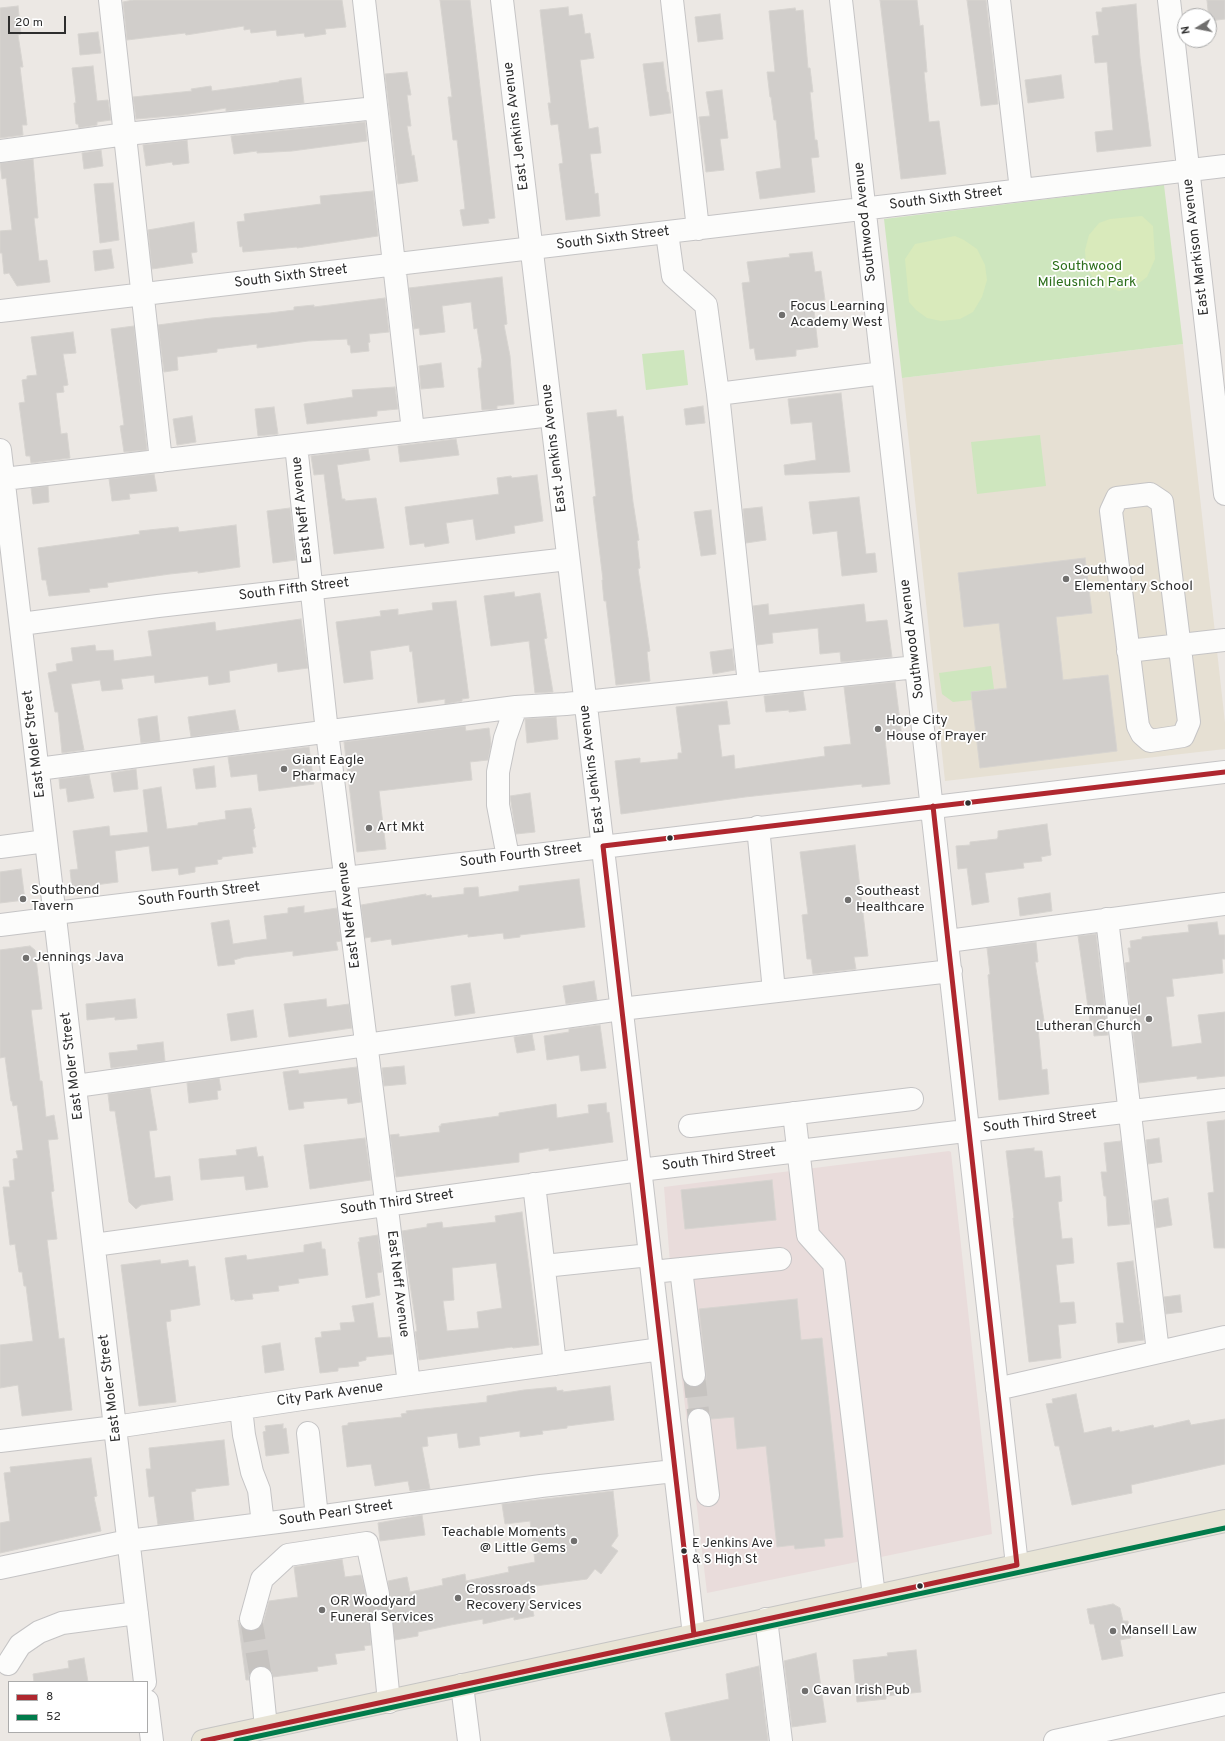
<!DOCTYPE html>
<style>
body{margin:0}
#map{position:relative;width:1225px;height:1741px;overflow:hidden;background:#ece8e4;font-family:Overpass,sans-serif}
canvas{display:block}
.legend{position:absolute;left:8px;top:1681px;width:140px;height:52px;box-sizing:border-box;background:#fff;border:1px solid #ababab;margin:0;padding:5px 7px;list-style:none;font-size:12px;color:#2e2e2e}
.legend li{display:flex;align-items:center;gap:8px;height:20px}
.legend b{width:20px;border:1px solid #ababab}
.north{position:absolute;left:1177px;top:8px;width:40px;height:40px;box-sizing:border-box;background:#fff;border:1px solid #ababab;border-radius:50%;rotate:260deg;font-size:11px;font-weight:700;line-height:16px;text-align:center;color:#2e2e2e}
.north::after{content:'';display:block;margin:auto;width:14px;height:18px;background:#706f6e;clip-path:polygon(50% 0,100% 100%,50% 72%,0 100%)}
.scale{position:absolute;left:8px;top:16px;width:58px;height:18px;box-sizing:border-box;border:2px solid #2e2e2e;border-top:0;padding-left:5px;font-size:12px;line-height:14px;white-space:nowrap;color:#2e2e2e;-webkit-text-stroke:3px #fff;paint-order:stroke}
</style>
<div id="map">
<canvas width="1225" height="1741"></canvas>
<ul class="legend">
<li><b style="height:5px;background:#af272f"></b>8</li>
<li><b style="height:5px;background:#007b4b"></b>52</li>
</ul>
<div class="north">N</div>
<div class="scale">20 m</div>
</div>
<script>
const context = document.querySelector('canvas').getContext('2d');
context.lineJoin = 'round';
function paint(path, color) {
  context.fillStyle = color;
  context.fill(path, 'evenodd');
}
function toPath(rows) {
  const path = new Path2D();
  for (const r of rows) {
    path.moveTo(r[0], r[1]);
    for (let i = 2; i < r.length; i += 2) path.lineTo(r[i], r[i + 1]);
  }
  return path;
}
function stroke(path, color, width, dash) {
  context.strokeStyle = color;
  context.lineWidth = width;
  context.lineCap = dash ? 'butt' : 'round';
  context.setLineDash(dash || []);
  context.stroke(path);
}
function drawText(font, color, halo, rows, align = 'center') {
  context.font = font + ' Overpass,sans-serif';
  context.lineWidth = 3.5;
  context.setLineDash([]);
  context.textBaseline = 'middle';
  context.strokeStyle = halo;
  context.fillStyle = color;
  for (const [text, x, y, turn = 0] of rows) {
    context.save();
    context.translate(x, y);
    context.rotate((+turn || 0) * Math.PI / 180);
    context.textAlign = isNaN(turn) ? turn : align;
    if (halo) context.strokeText(text, 0, 0);
    context.fillText(text, 0, 0);
    context.restore();
  }
}
paint(toPath([
 [1183,344,1225,723,1225,749,945,781,902,378]
]), '#e6e0d3');
paint(toPath([
 [949,1151,951,1152,992,1534,707,1593,674,1313,664,1187]
]), '#e9dcdb');
paint(toPath([
 [1164,185,1183,344,902,378,884,219],
 [684,350,688,385,646,390,642,354],
 [1040,435,1046,486,977,494,971,442],
 [991,666,994,689,971,692,972,700,953,702,942,694,939,673]
]), '#cee6be');
paint(toPath([
 [1142,216,1153,226,1155,259,1147,277,1134,287,1119,291,1104,286,1093,278,1086,266,1085,250,1089,235,1099,223,1110,219],
 [955,236,964,240,977,249,985,265,987,280,982,297,973,312,960,319,941,321,927,318,916,310,909,302,905,259,915,244]
]), '#d9eabb');
const building = toPath([
 [133,0,342,0,346,27,325,29,326,34,305,37,304,33,277,36,276,30,251,33,250,29,244,30,244,26,186,35,185,33,127,40,123,2,133,0],
 [440,0,470,0,495,218,488,219,489,223,463,226,460,210,465,209,462,183,457,140,453,140,448,97,452,97,440,0],
 [880,0,917,0,920,26,923,25,927,72,924,72,929,122,939,121,946,174,901,179,880,0],
 [967,0,986,0,998,104,981,106,967,0],
 [1207,0,1225,0,1225,19,1209,21,1207,0],
 [1136,4,1140,58,1151,146,1097,152,1095,132,1113,130,1107,62,1095,63,1092,36,1099,35,1096,12,1102,12,1102,8,1136,4],
 [18,6,21,34,18,35,23,67,20,67,27,125,22,125,23,135,0,138,0,8,18,6],
 [568,7,569,16,582,14,585,34,590,33,594,58,580,60,589,129,598,127,601,153,590,154,595,194,598,193,600,216,566,220,559,164,563,163,558,124,551,125,548,103,551,103,540,10,568,7],
 [795,8,796,11,803,10,808,68,810,68,813,92,810,92,815,140,817,140,819,157,811,158,815,192,760,199,756,172,781,168,776,120,774,120,771,97,770,97,767,72,775,72,769,11,795,8],
 [720,14,723,39,698,42,695,17,720,14],
 [98,32,101,53,80,55,78,34,98,32],
 [663,62,667,92,668,92,671,113,650,116,643,64,663,62],
 [93,66,97,101,108,100,111,120,97,122,97,125,79,128,78,124,76,124,74,103,76,103,72,68,93,66],
 [407,72,411,95,407,95,411,126,407,126,412,156,414,155,418,181,398,184,385,74,407,72],
 [1061,75,1064,98,1028,103,1025,80,1061,75],
 [301,78,304,103,228,111,226,111,226,108,184,115,136,119,133,97,192,91,191,89,211,86,212,91,279,82,279,81,301,78],
 [722,90,728,138,720,139,724,170,706,172,699,117,710,116,706,92,722,90],
 [365,122,367,141,292,151,257,153,257,151,234,154,231,136,365,122],
 [187,140,189,163,173,165,172,162,146,166,143,145,187,140],
 [101,150,103,166,84,169,82,153,101,150],
 [33,159,38,218,34,218,39,261,47,260,50,282,17,286,9,273,4,274,2,253,0,253,0,231,12,230,6,178,2,179,0,163,33,159],
 [113,183,119,240,100,243,94,184,113,183],
 [373,191,378,236,297,248,297,247,243,252,242,246,240,247,237,222,245,221,244,214,321,204,320,196,373,191],
 [194,222,197,252,191,253,193,263,152,269,148,230,194,222],
 [111,249,114,268,95,271,93,251,111,249],
 [812,252,815,272,821,271,825,300,813,301,818,347,796,350,796,356,756,360,754,348,750,349,742,283,750,282,747,262,790,257,789,254,812,252],
 [502,277,507,324,504,325,510,356,514,404,497,406,497,409,482,410,478,368,481,368,482,360,477,328,474,329,471,302,442,306,445,332,420,335,419,328,414,329,409,288,502,277],
 [385,298,389,332,369,334,370,342,368,343,369,351,351,353,350,345,348,345,347,339,308,341,257,348,257,344,217,349,217,352,177,357,178,370,164,372,158,325,211,318,270,313,294,310,294,307,314,305,314,307,385,298],
 [134,326,147,450,124,452,120,426,124,425,111,329,134,326],
 [73,332,76,353,63,354,68,385,63,386,64,392,56,393,61,434,67,433,70,458,31,463,30,456,26,456,19,403,25,402,22,380,27,379,27,376,37,375,31,337,73,332],
 [441,363,444,387,421,389,419,366,441,363],
 [395,387,398,409,377,411,377,416,307,424,304,404,353,397,352,390,395,387],
 [841,393,850,472,785,475,784,465,816,460,812,422,791,424,788,399,841,393],
 [703,406,705,423,686,425,684,409,703,406],
 [274,407,278,434,258,436,255,409,274,407],
 [616,410,617,417,623,416,633,502,639,540,637,541,640,568,638,569,650,651,647,652,650,681,616,685,606,601,604,601,602,580,603,580,593,497,596,496,587,413,616,410],
 [192,416,196,442,177,445,173,419,192,416],
 [456,439,459,455,400,462,398,446,456,439],
 [368,449,370,460,337,465,342,499,345,499,345,501,376,498,384,548,334,554,324,474,314,475,311,456,368,449],
 [154,474,157,491,129,494,130,499,112,501,109,479,154,474],
 [537,475,543,521,514,526,515,533,476,540,473,519,446,523,449,543,425,547,424,543,410,545,405,507,499,494,497,478,511,476,512,478,537,475],
 [48,486,49,502,33,504,31,488,48,486],
 [859,497,866,554,875,553,877,572,842,576,837,531,813,534,809,502,859,497],
 [762,507,766,540,746,543,743,509,762,507],
 [290,508,296,560,273,563,267,511,290,508],
 [711,510,716,554,701,556,694,512,711,510],
 [236,525,240,567,198,573,198,571,170,574,107,583,108,587,89,589,90,592,49,596,46,580,42,580,38,548,140,534,139,531,178,527,179,532,236,525],
 [1085,558,1092,613,1056,617,1063,680,1108,675,1117,751,980,768,971,692,1007,688,999,623,964,627,958,573,1085,558],
 [514,592,515,597,540,593,547,638,544,639,553,692,535,693,529,641,491,646,484,596,514,592],
 [456,601,469,698,462,699,462,701,445,704,445,699,418,703,412,651,410,652,409,645,370,651,373,679,344,683,336,622,381,616,380,611,398,609,398,615,433,610,432,603,456,601],
 [768,604,769,615,864,604,866,622,887,620,892,657,841,662,840,652,820,654,818,628,772,633,773,643,757,645,753,606,768,604],
 [301,619,308,668,278,672,277,663,229,671,230,682,209,685,208,676,155,683,154,675,121,679,123,689,102,691,100,680,71,684,84,750,62,753,58,712,55,712,48,673,57,671,56,664,73,661,71,648,95,645,96,651,113,650,114,661,152,656,148,631,215,622,216,631,301,619],
 [732,649,735,670,713,674,710,652,732,649],
 [895,682,902,737,885,739,890,784,862,787,862,784,745,797,621,814,615,761,640,758,640,763,678,759,678,753,682,753,676,707,727,701,730,724,718,725,722,757,734,755,735,769,825,756,824,747,851,744,844,687,895,682],
 [803,691,806,710,789,712,789,710,766,712,764,696,803,691],
 [235,710,239,730,191,737,188,717,235,710],
 [157,716,160,741,141,743,138,719,157,716],
 [556,717,558,739,527,743,525,719,556,717],
 [465,726,466,731,489,728,491,744,488,760,470,762,472,780,379,791,386,849,357,852,344,742,465,726],
 [309,747,314,784,259,791,257,774,231,777,228,757,309,747],
 [214,766,216,787,196,789,193,769,214,766],
 [136,769,138,789,114,792,111,773,136,769],
 [89,775,94,798,68,802,66,788,60,789,59,779,89,775],
 [161,787,167,829,198,825,198,823,226,819,225,811,251,808,255,828,253,830,256,847,252,847,253,853,222,857,222,859,217,860,218,864,195,867,195,872,179,875,178,868,152,871,149,846,115,851,118,882,72,888,70,870,78,869,73,831,109,826,110,836,148,832,143,790,161,787],
 [530,793,535,832,516,834,510,796,530,793],
 [1047,824,1051,855,1041,857,1042,861,1023,863,1024,868,985,873,989,902,972,905,967,868,958,869,956,846,970,845,970,842,997,839,998,837,998,831,1047,824],
 [855,845,868,956,854,957,856,969,813,974,811,959,807,959,802,915,808,914,800,852,855,845],
 [21,869,25,900,0,903,0,872,21,869],
 [579,879,585,927,520,935,520,937,504,939,503,933,468,937,468,934,392,945,391,939,371,942,371,937,365,938,361,905,426,894,426,896,431,895,432,898,464,894,464,888,478,887,479,897,519,891,519,886,579,879],
 [1050,893,1052,911,1020,916,1018,898,1050,893],
 [304,906,304,913,337,908,341,941,336,942,338,950,293,956,293,951,244,957,234,960,235,964,218,966,211,923,229,920,233,944,267,939,264,916,288,913,288,908,304,906],
 [1217,922,1219,935,1225,935,1225,959,1222,959,1223,973,1172,979,1174,996,1166,997,1172,1047,1202,1043,1198,1015,1225,1012,1225,1076,1197,1079,1197,1076,1139,1083,1125,963,1130,962,1128,948,1131,948,1130,941,1142,939,1142,937,1189,932,1188,925,1217,922],
 [1096,934,1108,1035,1094,1036,1093,1021,1090,1021,1078,936,1096,934],
 [1036,942,1038,962,1035,962,1045,1027,1038,1028,1042,1070,1047,1069,1049,1094,999,1100,988,975,990,974,987,948,1036,942],
 [30,946,35,950,42,1009,31,1010,40,1081,42,1081,46,1117,54,1115,58,1139,48,1140,54,1191,51,1192,57,1239,47,1240,59,1339,64,1338,72,1410,22,1416,18,1385,0,1388,0,1345,33,1341,26,1286,24,1286,22,1272,19,1272,15,1244,10,1245,3,1187,10,1187,9,1181,15,1180,13,1159,18,1158,16,1151,23,1150,17,1105,13,1106,12,1101,11,1101,5,1057,0,1058,0,950,30,946],
 [594,981,597,1000,566,1004,563,986,594,981],
 [470,983,475,1013,455,1016,451,986,470,983],
 [135,999,137,1018,115,1020,115,1017,87,1020,86,1004,135,999],
 [326,999,327,1007,349,1004,352,1028,289,1037,284,1004,326,999],
 [253,1010,257,1037,231,1041,227,1014,253,1010],
 [600,1025,606,1068,581,1071,579,1055,547,1060,544,1036,569,1032,569,1029,600,1025],
 [532,1034,535,1050,517,1053,514,1037,532,1034],
 [163,1042,165,1061,111,1068,109,1053,138,1050,137,1045,163,1042],
 [404,1066,406,1084,384,1086,382,1068,404,1066],
 [357,1067,361,1102,348,1104,347,1098,303,1102,304,1108,289,1110,283,1072,298,1070,299,1074,357,1067],
 [219,1078,221,1090,217,1091,218,1099,189,1103,187,1083,219,1078],
 [150,1088,157,1130,149,1131,155,1178,170,1176,173,1200,141,1205,136,1209,129,1202,115,1111,110,1111,108,1094,150,1088],
 [606,1103,607,1113,609,1112,613,1142,549,1151,549,1148,519,1153,519,1162,396,1177,390,1135,399,1134,399,1137,440,1132,439,1126,441,1126,441,1124,499,1116,499,1113,556,1104,557,1118,589,1113,588,1105,606,1103],
 [1225,1120,1225,1248,1214,1248,1208,1193,1214,1192,1207,1122,1225,1120],
 [365,1138,371,1180,310,1189,304,1145,365,1138],
 [1159,1138,1162,1162,1148,1164,1146,1140,1159,1138],
 [1121,1141,1130,1224,1108,1226,1106,1196,1104,1196,1101,1172,1107,1172,1104,1143,1121,1141],
 [256,1147,258,1157,263,1156,268,1187,246,1190,244,1176,201,1180,199,1159,237,1155,236,1150,256,1147],
 [1034,1148,1034,1151,1042,1151,1045,1178,1060,1176,1062,1201,1058,1202,1062,1239,1072,1238,1074,1263,1056,1265,1060,1303,1074,1302,1076,1323,1058,1325,1061,1358,1029,1362,1013,1218,1014,1218,1006,1151,1034,1148],
 [772,1180,776,1220,685,1229,681,1190,772,1180],
 [1168,1198,1172,1225,1156,1228,1153,1201,1168,1198],
 [522,1212,539,1345,513,1348,512,1347,419,1360,415,1332,417,1331,402,1231,427,1227,427,1224,442,1222,443,1228,496,1222,495,1216,522,1212],
 [496,1263,502,1308,477,1312,479,1328,447,1331,443,1301,454,1300,452,1268,496,1263],
 [378,1235,382,1272,377,1273,380,1295,366,1298,358,1242,360,1242,359,1238,378,1235],
 [321,1242,322,1249,325,1249,328,1275,298,1279,299,1283,278,1286,279,1291,252,1294,253,1299,235,1301,234,1299,231,1300,225,1258,246,1255,247,1260,304,1252,304,1245,321,1242],
 [160,1260,161,1264,188,1260,189,1267,195,1266,200,1305,170,1310,171,1321,166,1322,176,1402,139,1406,121,1265,160,1260],
 [1133,1261,1144,1340,1118,1343,1116,1323,1124,1323,1117,1263,1133,1261],
 [1180,1295,1182,1312,1166,1314,1164,1297,1180,1295],
 [797,1299,801,1340,822,1338,843,1537,824,1539,825,1546,795,1549,794,1545,777,1547,766,1446,737,1449,734,1417,711,1419,709,1412,704,1408,698,1408,689,1413,686,1384,689,1387,696,1387,702,1385,706,1380,706,1373,699,1309,797,1299],
 [373,1303,378,1338,390,1337,393,1354,366,1357,366,1360,358,1362,359,1366,338,1368,338,1371,320,1373,315,1338,322,1337,321,1332,341,1330,340,1323,355,1322,352,1306,373,1303],
 [280,1343,284,1370,265,1373,262,1346,280,1343],
 [610,1386,614,1420,567,1426,567,1428,542,1431,543,1434,520,1437,520,1431,479,1437,480,1445,459,1448,457,1433,427,1437,428,1446,422,1447,430,1489,410,1491,408,1481,375,1486,371,1464,347,1467,342,1426,348,1425,348,1423,402,1417,401,1414,407,1413,406,1411,487,1402,487,1396,524,1390,556,1387,557,1391,563,1390,563,1392,610,1386],
 [1076,1394,1084,1433,1111,1427,1112,1432,1119,1430,1120,1432,1153,1425,1154,1428,1189,1420,1191,1425,1225,1419,1225,1464,1131,1485,1132,1493,1072,1505,1059,1446,1055,1446,1046,1404,1053,1403,1052,1399,1076,1394],
 [283,1424,283,1429,286,1428,289,1453,266,1456,263,1432,266,1431,265,1426,283,1424],
 [224,1440,229,1485,195,1489,196,1491,191,1492,194,1520,158,1525,154,1496,149,1497,146,1469,151,1469,149,1448,224,1440],
 [91,1458,97,1496,94,1497,101,1531,0,1553,0,1523,10,1521,4,1473,11,1472,10,1467,91,1458],
 [613,1491,618,1536,611,1546,618,1551,601,1574,595,1569,587,1579,528,1587,534,1616,514,1620,514,1617,483,1624,483,1619,451,1625,418,1632,418,1636,395,1640,391,1614,386,1610,379,1609,373,1611,370,1616,371,1645,364,1646,365,1650,335,1654,337,1664,317,1667,318,1671,273,1677,271,1671,266,1667,259,1666,253,1668,249,1673,249,1680,246,1680,238,1620,242,1628,248,1631,255,1631,260,1628,263,1623,269,1601,298,1597,294,1567,342,1559,345,1577,361,1575,369,1602,375,1606,381,1606,387,1603,390,1597,388,1581,407,1577,410,1592,443,1585,442,1579,465,1574,466,1581,509,1572,508,1567,535,1562,530,1521,505,1524,502,1504,613,1491],
 [422,1515,425,1535,380,1541,378,1523,422,1515],
 [1113,1604,1120,1608,1123,1621,1128,1621,1131,1638,1120,1640,1123,1656,1102,1660,1094,1624,1090,1624,1087,1609,1113,1604],
 [916,1650,921,1692,886,1696,886,1699,857,1702,853,1660,888,1656,887,1653,916,1650],
 [816,1653,826,1722,792,1727,784,1661,816,1653],
 [84,1658,88,1682,34,1682,33,1674,69,1668,68,1661,84,1658],
 [759,1666,768,1741,671,1741,665,1713,729,1699,726,1674,759,1666]
]);
paint(building, '#d1cecb');
stroke(building, '#d7d4d0', 1);
stroke(toPath([
 [694,1375,699,1420],
 [378,1594,381,1621],
 [251,1619,261,1678]
]), '#c6c3c0', 22, [22, 11]);
const minor = toPath([
 [110,0,161,461],
 [364,0,413,431],
 [502,0,606,874,694,1635],
 [672,0,698,229],
 [841,0,1017,1565],
 [999,0,1021,190],
 [1169,0,1225,494],
 [0,151,126,134,376,108],
 [667,233,673,276,706,305,718,394],
 [0,311,1225,166],
 [296,445,327,732,409,1384],
 [0,450,145,1682],
 [4,479,551,415],
 [1150,494,1162,502,1189,722,1183,736,1150,741,1142,734,1138,726,1111,511,1117,498,1150,494],
 [21,624,158,606,568,559],
 [1128,651,1225,640],
 [749,684,718,394,883,373],
 [38,769,516,707,566,704,916,667],
 [758,827,774,991],
 [0,847,46,841],
 [508,857,498,805,498,772,505,738,516,707],
 [55,913,1225,772],
 [1107,919,1158,1352],
 [0,925,56,918],
 [948,941,1225,904],
 [76,1086,621,1009,951,971],
 [794,1113,808,1235,834,1264,874,1596],
 [690,1126,912,1099],
 [534,1184,555,1364],
 [94,1245,640,1170,1225,1100],
 [544,1266,650,1255],
 [681,1269,694,1375],
 [652,1272,780,1259],
 [997,1389,1225,1337],
 [241,1408,244,1435,252,1472,259,1490,263,1524],
 [699,1420,708,1495],
 [308,1433,317,1517],
 [0,1441,115,1427,302,1399,661,1349],
 [0,1568,128,1541,317,1517,541,1486,674,1471],
 [251,1619,262,1579,288,1555,367,1543,378,1594],
 [766,1619,781,1741],
 [381,1621,389,1702],
 [8,1664,20,1645,39,1632,62,1623,137,1613],
 [261,1678,266,1727],
 [462,1685,469,1741],
 [147,1701,152,1741],
 [1055,1741,1225,1704]
]);
const major = toPath([
 [203,1741,1225,1521]
]);
stroke(minor, '#c5c4c5', 24);
stroke(major, '#c6c5c4', 24);
stroke(minor, '#fcfcfb', 22);
stroke(major, '#e8e4d6', 22);
stroke(toPath([
 [694,1635,603,846,1225,772],
 [203,1741,1017,1565,933,806]
]), '#af272f', 5);
stroke(toPath([
 [236,1741,1225,1528]
]), '#007b4b', 5);
for (const [x, y, r, color] of [
 [782,315,4,"#706f6e"],
 [1066,579,4,"#706f6e"],
 [878,729,4,"#706f6e"],
 [284,769,4,"#706f6e"],
 [968,803,3.5,"#2e2e2e"],
 [369,828,4,"#706f6e"],
 [670,838,3.5,"#2e2e2e"],
 [23,899,4,"#706f6e"],
 [848,900,4,"#706f6e"],
 [26,958,4,"#706f6e"],
 [1149,1019,4,"#706f6e"],
 [574,1541,4,"#706f6e"],
 [684,1551,3.5,"#2e2e2e"],
 [920,1586,3.5,"#2e2e2e"],
 [458,1598,4,"#706f6e"],
 [322,1610,4,"#706f6e"],
 [1113,1631,4,"#706f6e"],
 [805,1691,4,"#706f6e"]
]) {
  const dot = new Path2D();
  dot.arc(x, y, r, 0, 2 * Math.PI);
  context.fillStyle = color;
  context.fill(dot);
  stroke(dot, '#fff', 1.5);
}
drawText('13px', '#2e2e2e', '#fff', [
 ["E Jenkins Ave",692,1544],
 ["& S High St",692,1560]
], 'left');
drawText('14px', '#2e2e2e', '#fff', [
 ["East Jenkins Avenue",517,126,-97],
 ["South Sixth Street",946,199,-7],
 ["Southwood Avenue",866,222,-96],
 ["South Sixth Street",613,239,-7],
 ["East Markison Avenue",1197,247,-97],
 ["South Sixth Street",291,277,-7],
 ["East Jenkins Avenue",555,448,-97],
 ["East Neff Avenue",303,510,-96],
 ["South Fifth Street",294,590,-7],
 ["Southwood Avenue",913,639,-97],
 ["East Moler Street",35,744,-97],
 ["East Jenkins Avenue",593,769,-97],
 ["South Fourth Street",521,856,-7],
 ["South Fourth Street",199,895,-7],
 ["East Neff Avenue",350,915,-97],
 ["East Moler Street",73,1066,-97],
 ["South Third Street",1040,1122,-7],
 ["South Third Street",719,1160,-7],
 ["South Third Street",397,1203,-8],
 ["East Neff Avenue",397,1284,83],
 ["East Moler Street",111,1388,-97],
 ["City Park Avenue",330,1395,-8],
 ["South Pearl Street",336,1514,-8]
]);
drawText('14px', '#2c6e1b', '#fff', [
 ["Southwood",1087,267],
 ["Mileusnich Park",1087,283]
]);
drawText('14px', '#2e2e2e', '#fff', [
 ["Focus Learning",790,307],
 ["Academy West",790,323],
 ["Southwood",1074,571],
 ["Elementary School",1074,587],
 ["Hope City",886,721],
 ["House of Prayer",886,737],
 ["Giant Eagle",292,761],
 ["Pharmacy",292,777],
 ["Art Mkt",377,828],
 ["Southbend",31,891],
 ["Tavern",31,907],
 ["Southeast",856,892],
 ["Healthcare",856,908],
 ["Jennings Java",34,958],
 ["Emmanuel",1141,1011,"right"],
 ["Lutheran Church",1141,1027,"right"],
 ["Teachable Moments",566,1533,"right"],
 ["@ Little Gems",566,1549,"right"],
 ["Crossroads",466,1590],
 ["Recovery Services",466,1606],
 ["OR Woodyard",330,1602],
 ["Funeral Services",330,1618],
 ["Mansell Law",1121,1631],
 ["Cavan Irish Pub",813,1691]
], 'left');
</script>
